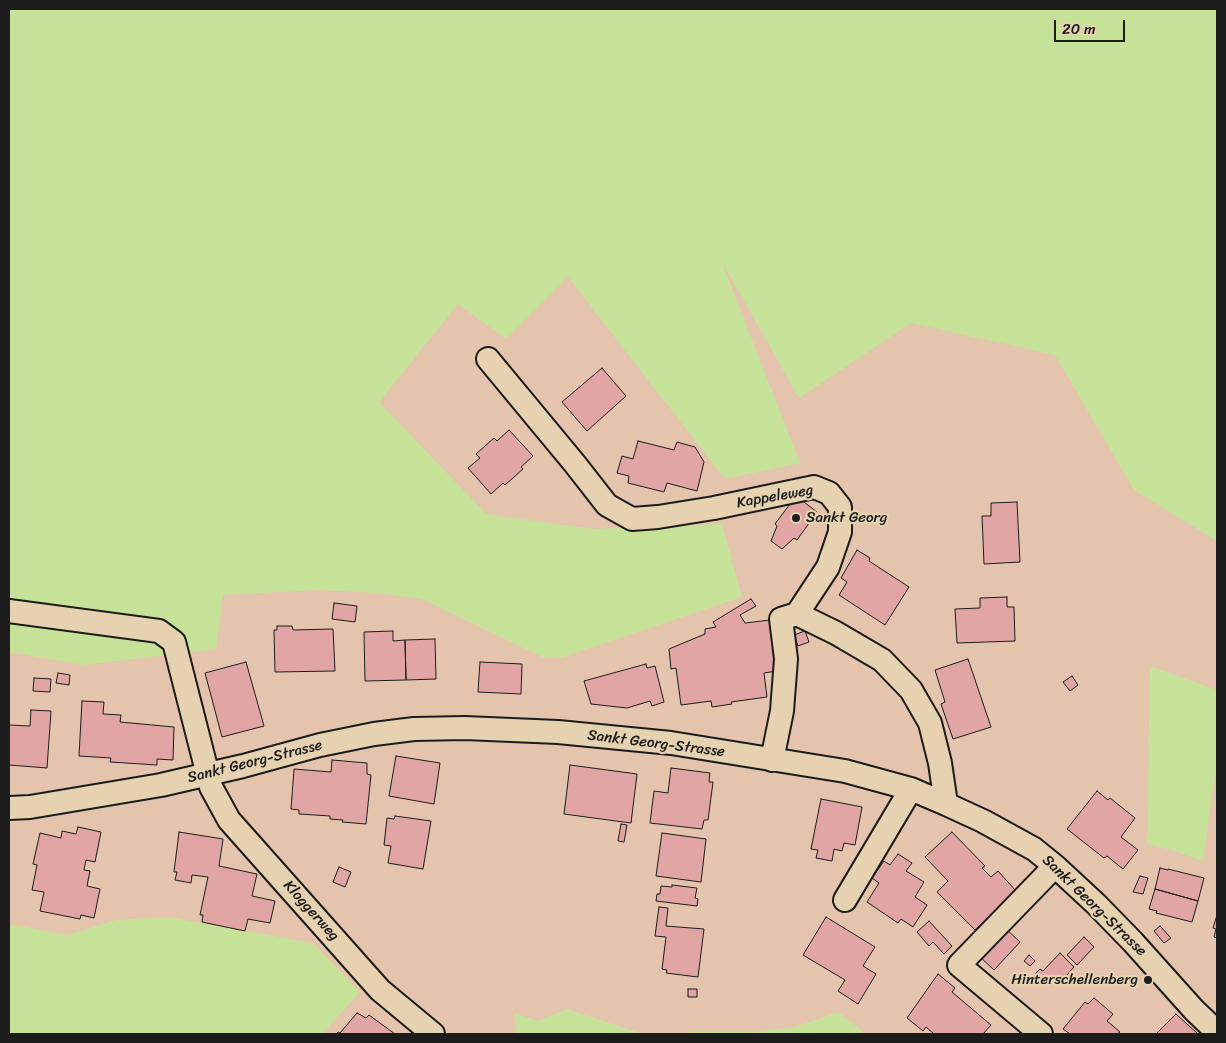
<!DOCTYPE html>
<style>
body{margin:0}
#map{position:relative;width:1226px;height:1043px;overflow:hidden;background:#e4c4ac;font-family:Sriracha,sans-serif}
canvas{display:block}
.frame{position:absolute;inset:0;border:10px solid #1c1c1c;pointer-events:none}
.scale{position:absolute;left:1054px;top:20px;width:71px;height:22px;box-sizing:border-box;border:2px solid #1c1c1c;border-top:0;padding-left:6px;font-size:15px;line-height:18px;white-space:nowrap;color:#1c1c1c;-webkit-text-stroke:4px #e6d1b0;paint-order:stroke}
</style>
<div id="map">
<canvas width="1226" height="1043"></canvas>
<div class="frame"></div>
<div class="scale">20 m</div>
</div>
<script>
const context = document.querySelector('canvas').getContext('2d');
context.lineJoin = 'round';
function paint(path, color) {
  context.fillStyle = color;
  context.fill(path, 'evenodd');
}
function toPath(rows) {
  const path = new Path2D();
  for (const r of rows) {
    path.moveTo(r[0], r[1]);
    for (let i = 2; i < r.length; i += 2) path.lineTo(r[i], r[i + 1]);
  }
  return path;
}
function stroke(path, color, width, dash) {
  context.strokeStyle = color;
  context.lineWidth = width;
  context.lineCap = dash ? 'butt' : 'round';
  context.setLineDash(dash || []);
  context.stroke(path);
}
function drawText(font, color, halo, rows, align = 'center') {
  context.font = font + ' Sriracha,sans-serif';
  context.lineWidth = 4.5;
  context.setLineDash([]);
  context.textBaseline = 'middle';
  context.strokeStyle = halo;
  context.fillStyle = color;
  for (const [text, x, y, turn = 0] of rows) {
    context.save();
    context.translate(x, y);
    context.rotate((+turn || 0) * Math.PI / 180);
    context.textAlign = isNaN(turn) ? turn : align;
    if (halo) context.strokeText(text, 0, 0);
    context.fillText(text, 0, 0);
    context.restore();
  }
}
paint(toPath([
 [9,9,1217,9,1217,541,1134,490,1055,355,911,323,799,398,721,260,800,463,725,479,568,277,506,339,458,304,379,402,486,514,593,529,722,524,742,597,563,657,544,658,422,599,378,593,317,590,223,595,216,649,84,665,9,652],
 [1150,666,1217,690,1217,761,1203,861,1171,850,1147,844],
 [168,917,313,943,360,992,322,1034,9,1034,9,924,68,935,116,920],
 [567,1009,643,1034,517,1034,514,1013,538,1021],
 [838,1012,866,1034,681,1034,693,1032,753,1032,795,1027]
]), '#c6e299');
const building = toPath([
 [602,368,626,396,587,431,562,402,602,368],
 [509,430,533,456,521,467,523,469,505,485,503,483,491,494,468,468,480,458,476,454,494,438,497,441,509,430],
 [638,441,674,450,677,442,695,447,704,462,697,491,667,483,664,492,628,483,629,476,617,473,622,456,633,459,638,441],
 [796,496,817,512,797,540,794,538,782,549,771,541,777,526,775,524,796,496],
 [1017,502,1020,562,984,564,982,516,991,516,991,503,1017,502],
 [857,550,870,558,869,561,909,587,885,625,839,595,847,582,841,578,857,550],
 [1007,597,1007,607,1014,607,1015,641,957,643,955,609,980,608,980,598,1007,597],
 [751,599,756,606,740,615,745,623,770,620,777,671,764,673,767,697,731,702,732,704,712,707,711,701,681,705,676,668,671,669,669,649,705,634,705,629,716,627,713,622,751,599],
 [334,603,357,606,355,622,332,619,334,603],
 [277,626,292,626,293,630,333,629,335,671,275,672,274,630,277,630,277,626],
 [393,631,393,641,405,640,406,680,365,681,364,632,393,631],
 [805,631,809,642,798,646,794,635,805,631],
 [435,639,436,679,406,680,405,640,435,639],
 [968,659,991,727,953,739,941,704,945,702,935,670,968,659],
 [246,662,264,726,222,737,205,673,246,662],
 [480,662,522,664,521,694,478,692,480,662],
 [646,664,647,668,655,666,664,702,652,706,650,701,627,708,591,704,584,681,646,664],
 [58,673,70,675,69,685,56,683,58,673],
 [1072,676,1078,685,1070,691,1063,682,1072,676],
 [34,678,51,679,50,692,33,691,34,678],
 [82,701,104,702,103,714,121,715,120,722,174,727,173,760,157,759,157,765,110,762,111,758,79,756,82,701],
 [31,710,51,711,47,768,9,765,9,725,30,726,31,710],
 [396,756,440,763,434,804,389,796,396,756],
 [332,760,367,763,367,774,371,775,366,824,342,822,343,820,330,819,330,816,299,814,299,810,291,809,294,769,331,772,332,760],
 [570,765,637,774,631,823,564,814,570,765],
 [671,768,710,773,709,782,713,782,708,820,704,820,702,829,650,823,654,791,668,793,671,768],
 [1097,791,1108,800,1110,798,1135,818,1121,837,1138,850,1123,869,1107,856,1104,858,1067,829,1097,791],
 [821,799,862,807,855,845,844,843,842,851,834,849,832,861,816,858,818,850,811,849,821,799],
 [395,816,431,821,423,869,388,863,391,846,384,845,387,818,394,819,395,816],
 [621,824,627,825,624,842,618,841,621,824],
 [78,827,101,832,95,862,86,860,84,870,90,871,87,886,100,889,94,918,81,915,80,919,40,911,44,892,32,890,37,865,33,864,40,833,61,838,62,831,76,834,78,827],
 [179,832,223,839,219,866,257,874,252,896,275,901,270,923,248,919,245,931,202,922,203,915,200,915,208,877,192,875,191,883,175,880,177,872,174,872,179,832],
 [952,832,985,866,982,868,991,877,998,871,1016,891,975,930,937,892,948,881,925,857,952,832],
 [662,833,706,839,701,882,656,876,662,833],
 [898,854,912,863,906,871,924,882,915,897,927,905,913,927,901,919,898,923,867,902,879,883,872,878,884,861,890,865,898,854],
 [339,867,351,872,345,887,333,882,339,867],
 [1160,868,1168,870,1168,869,1204,878,1198,901,1155,889,1160,868],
 [1140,876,1148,878,1143,894,1133,892,1140,876],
 [672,885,697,888,695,898,698,899,697,906,656,901,657,894,660,894,661,886,672,887,672,885],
 [1155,889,1198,901,1192,922,1156,913,1157,911,1149,909,1155,889],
 [659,907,668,908,666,926,704,929,698,977,666,973,667,970,662,969,666,937,655,936,659,907],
 [1217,915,1217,938,1214,937,1216,929,1213,928,1217,915],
 [826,917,875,947,863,966,876,974,858,1004,838,991,845,980,803,955,826,917],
 [929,921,952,946,944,954,933,942,929,946,917,932,929,921],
 [1160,926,1171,938,1164,943,1154,931,1160,926],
 [1004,927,1020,942,994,970,978,955,1004,927],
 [1084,937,1094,947,1077,965,1067,955,1084,937],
 [1060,953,1074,967,1057,986,1048,977,1044,981,1035,974,1040,969,1043,971,1060,953],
 [1029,955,1035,961,1030,966,1024,961,1029,955],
 [938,974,955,988,952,992,991,1025,983,1034,934,1034,926,1027,923,1031,907,1018,938,974],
 [688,989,697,989,697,997,688,997,688,989],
 [1094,998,1113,1014,1107,1021,1120,1032,1117,1034,1070,1034,1063,1029,1085,1002,1088,1004,1094,998],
 [357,1013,366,1018,369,1015,395,1034,336,1034,338,1032,340,1033,357,1013],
 [1176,1014,1198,1034,1156,1034,1176,1014]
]);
paint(building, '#e1a6a3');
stroke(building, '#1c1c1c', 1);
const minor = toPath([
 [488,359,575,464,607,505,632,519,658,517,714,508,814,487,829,493,840,507,840,532,828,567,797,614],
 [9,611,159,631,174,642,211,787,229,820,380,990,433,1034],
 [797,614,836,633,882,660,911,690,930,723,940,763,946,804],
 [772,760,782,711,786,659,781,619,797,614],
 [9,808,30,807,161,785,243,766,320,745,374,734,414,729,465,728,558,732,671,743,845,771,911,789,946,804,983,821,1034,849,1055,866,1096,904,1133,942,1194,1010,1217,1032],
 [845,900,911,789],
 [1041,1034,959,965,1055,866]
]);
stroke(minor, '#1c1c1c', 26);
stroke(minor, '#e6d1b0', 22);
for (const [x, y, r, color] of [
 [796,518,5,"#1c1c1c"],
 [1148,980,5,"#1c1c1c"]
]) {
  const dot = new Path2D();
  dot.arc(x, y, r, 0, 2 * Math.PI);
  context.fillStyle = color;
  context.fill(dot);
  stroke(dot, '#e6d1b0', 2);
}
drawText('15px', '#1c1c1c', '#e6d1b0', [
 ["Kappeleweg",775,497,-10],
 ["Sankt Georg-Strasse",656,744,7],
 ["Sankt Georg-Strasse",255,762,-14],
 ["Sankt Georg-Strasse",1094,906,44],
 ["Kloggerweg",311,911,48]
]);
drawText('15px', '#1c1c1c', '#e6d1b0', [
 ["Sankt Georg",806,518],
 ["Hinterschellenberg",1138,980,"right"]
], 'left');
</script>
